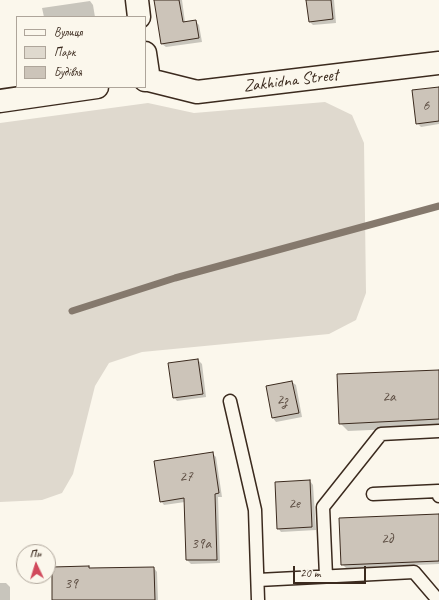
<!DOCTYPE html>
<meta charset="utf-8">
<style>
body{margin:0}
#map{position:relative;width:439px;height:600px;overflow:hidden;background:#fbf7ec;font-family:Caveat,sans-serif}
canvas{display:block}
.legend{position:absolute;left:16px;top:16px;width:130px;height:72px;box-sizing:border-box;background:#fbf7ec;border:1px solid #aea59a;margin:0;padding:5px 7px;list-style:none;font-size:12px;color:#3b2a1e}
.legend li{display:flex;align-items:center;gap:8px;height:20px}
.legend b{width:20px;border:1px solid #aea59a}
.north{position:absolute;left:16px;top:544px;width:40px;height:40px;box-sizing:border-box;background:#fbf7ec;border:1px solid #aea59a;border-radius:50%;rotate:356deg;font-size:11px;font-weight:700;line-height:16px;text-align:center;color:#3b2a1e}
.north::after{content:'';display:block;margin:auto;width:14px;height:18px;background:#d1495b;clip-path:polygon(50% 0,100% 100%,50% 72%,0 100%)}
.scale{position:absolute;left:293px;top:566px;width:73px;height:18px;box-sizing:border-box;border:2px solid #3b2a1e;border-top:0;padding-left:5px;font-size:12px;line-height:14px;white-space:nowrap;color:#3b2a1e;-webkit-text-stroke:3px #fbf7ec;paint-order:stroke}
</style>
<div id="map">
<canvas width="439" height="600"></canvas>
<ul class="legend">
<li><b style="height:5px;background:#fbf7ec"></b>Вулиця</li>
<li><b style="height:11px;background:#dfd9ce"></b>Парк</li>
<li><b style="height:11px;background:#ccc4b9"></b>Будівля</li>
</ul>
<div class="north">Пн</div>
<div class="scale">20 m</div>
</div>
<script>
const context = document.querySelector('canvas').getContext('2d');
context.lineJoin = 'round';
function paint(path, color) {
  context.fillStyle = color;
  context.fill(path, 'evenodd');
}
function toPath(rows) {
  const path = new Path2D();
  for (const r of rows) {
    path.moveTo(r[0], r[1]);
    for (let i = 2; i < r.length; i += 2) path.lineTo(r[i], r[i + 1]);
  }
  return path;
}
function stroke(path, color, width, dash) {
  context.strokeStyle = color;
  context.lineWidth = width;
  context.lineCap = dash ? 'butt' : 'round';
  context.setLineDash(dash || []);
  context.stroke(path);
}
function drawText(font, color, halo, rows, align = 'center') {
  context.font = font + ' Caveat,sans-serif';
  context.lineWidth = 3;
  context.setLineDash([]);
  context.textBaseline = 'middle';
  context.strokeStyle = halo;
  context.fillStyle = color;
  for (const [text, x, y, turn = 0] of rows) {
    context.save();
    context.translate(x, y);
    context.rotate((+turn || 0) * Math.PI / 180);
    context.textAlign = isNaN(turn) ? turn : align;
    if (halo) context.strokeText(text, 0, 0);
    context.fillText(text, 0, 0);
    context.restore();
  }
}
paint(toPath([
 [325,102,352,115,364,143,366,293,356,320,329,334,142,352,109,363,95,386,73,474,62,493,42,500,0,502,0,123,148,103,194,113]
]), '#dfd9ce');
paint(toPath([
 [157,0,182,0,185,22,195,21,199,25,202,42,166,47,162,44],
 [307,0,334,0,336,23,313,25,310,22],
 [90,1,93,5,95,17,44,17,42,8],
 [439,88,439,124,421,127,417,123],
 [198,360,202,364,206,397,177,401,174,397],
 [439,371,439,427,348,431,340,423],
 [292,382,296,385,302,417,276,422,273,418,267,386],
 [213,454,216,457,222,497,218,497,220,563,191,564,187,560,185,502,164,505,161,501],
 [310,481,313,485,316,530,281,532,278,528],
 [439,542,439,564,346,568,342,564],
 [154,568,157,572,158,600,53,600],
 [0,583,6,583,10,587,10,600,0,600]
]), '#0003');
stroke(toPath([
 [72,311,175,278,439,206]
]), '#85796d', 7);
const building = toPath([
 [154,0,179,0,183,22,196,20,199,38,161,44,154,0],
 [306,0,331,0,333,19,309,22,306,0],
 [439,87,439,121,416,124,412,90,439,87],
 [198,359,203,394,173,398,168,363,198,359],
 [439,370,439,419,339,424,337,374,439,370],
 [292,381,299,413,272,418,266,386,292,381],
 [213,452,219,493,215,494,217,560,186,560,184,498,160,502,154,461,213,452],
 [310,480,312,527,277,529,275,482,310,480],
 [439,514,439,561,341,565,339,518,439,514],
 [89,566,89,568,154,567,155,600,52,600,52,567,89,566]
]);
paint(building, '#ccc4b9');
stroke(building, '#3b2a1e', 1);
const service = toPath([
 [230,401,255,510,258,600],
 [373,494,438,491,439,496],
 [326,576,323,507,381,434,439,431],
 [258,580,414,572,438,600]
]);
const minor = toPath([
 [137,0,139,17],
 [145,53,149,80],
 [145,80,149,80,197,92,439,63],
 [0,101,97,87]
]);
stroke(service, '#3b2a1e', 15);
stroke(minor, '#3b2a1e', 25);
stroke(service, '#fbf7ec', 12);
stroke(minor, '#fbf7ec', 22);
drawText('15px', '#5f5045', null, [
 ["6",426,106],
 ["2а",389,397],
 ["2з",282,400],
 ["27",186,477],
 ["2е",294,504],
 ["2д",387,539],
 ["39а",201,544],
 ["39",71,584]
]);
drawText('17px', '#3b2a1e', '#fbf7ec', [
 ["Zakhidna Street",291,81,-7]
]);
</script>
